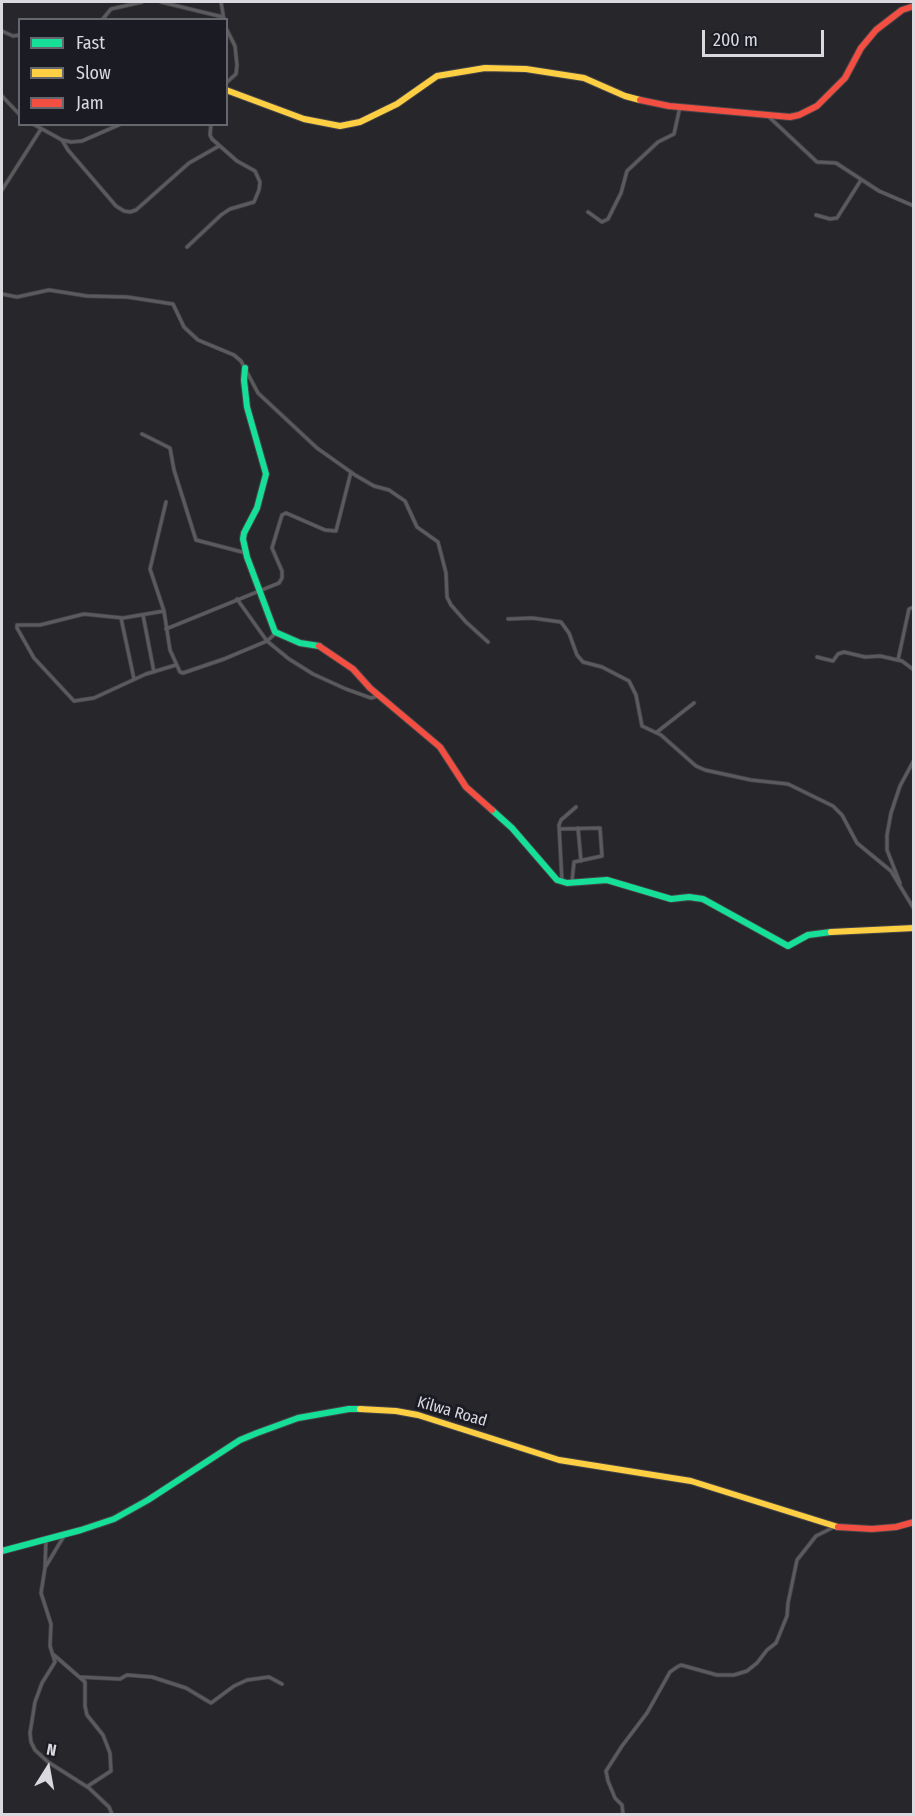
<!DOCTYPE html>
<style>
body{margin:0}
#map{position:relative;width:915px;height:1816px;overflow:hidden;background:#26262b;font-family:"Fira Sans Condensed",sans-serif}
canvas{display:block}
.frame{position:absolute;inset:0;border:3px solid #d9d9df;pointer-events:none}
.legend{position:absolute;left:18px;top:18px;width:210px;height:108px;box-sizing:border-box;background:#1a1b23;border:2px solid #66676e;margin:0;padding:8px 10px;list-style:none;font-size:18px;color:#d9d9df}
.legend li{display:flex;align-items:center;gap:12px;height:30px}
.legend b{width:30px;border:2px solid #66676e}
.north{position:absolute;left:18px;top:1738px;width:60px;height:60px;-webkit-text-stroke:4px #1a1b23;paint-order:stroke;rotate:11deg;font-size:16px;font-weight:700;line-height:24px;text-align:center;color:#d9d9df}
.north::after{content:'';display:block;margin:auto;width:21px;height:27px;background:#d9d9df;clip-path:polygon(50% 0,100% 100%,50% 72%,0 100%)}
.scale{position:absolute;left:702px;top:30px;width:122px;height:27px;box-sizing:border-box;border:3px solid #d9d9df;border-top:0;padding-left:8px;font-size:18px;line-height:21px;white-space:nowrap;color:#d9d9df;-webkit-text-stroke:4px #1a1b23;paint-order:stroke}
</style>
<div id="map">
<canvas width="915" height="1816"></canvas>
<div class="frame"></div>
<ul class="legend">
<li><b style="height:8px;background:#16e098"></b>Fast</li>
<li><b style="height:8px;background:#ffcf43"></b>Slow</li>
<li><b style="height:8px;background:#f24e42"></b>Jam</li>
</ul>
<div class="north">N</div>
<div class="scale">200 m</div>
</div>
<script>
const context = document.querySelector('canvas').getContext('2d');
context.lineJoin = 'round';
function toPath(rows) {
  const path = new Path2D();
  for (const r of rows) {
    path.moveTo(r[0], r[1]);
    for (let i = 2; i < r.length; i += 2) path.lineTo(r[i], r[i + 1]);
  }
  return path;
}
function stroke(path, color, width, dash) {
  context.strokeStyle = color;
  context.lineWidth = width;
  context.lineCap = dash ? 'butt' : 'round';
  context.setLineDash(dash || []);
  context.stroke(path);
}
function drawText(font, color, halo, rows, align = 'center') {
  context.font = font + ' "Fira Sans Condensed",sans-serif';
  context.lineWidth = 6;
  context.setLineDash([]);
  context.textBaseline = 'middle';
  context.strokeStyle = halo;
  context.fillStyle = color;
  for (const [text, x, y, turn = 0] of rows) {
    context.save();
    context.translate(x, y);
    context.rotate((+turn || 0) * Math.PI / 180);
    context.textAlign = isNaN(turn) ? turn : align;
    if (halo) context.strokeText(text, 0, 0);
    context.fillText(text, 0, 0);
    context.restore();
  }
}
const street = toPath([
 [161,2,223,17],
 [221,2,224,20],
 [102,20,111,9,142,2],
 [226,28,235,46,237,65,236,74,226,83],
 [2,31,13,36,20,35],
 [2,96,20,115],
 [768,116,817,162,836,163,879,191,914,206],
 [33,124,62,140,71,142,82,141,121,124],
 [62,140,68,150,116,206,124,211,130,212,136,210,189,163,219,146],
 [2,190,41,129],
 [588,212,602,222,608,219,621,193,627,171,658,142,674,134,680,107],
 [816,215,830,219,837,218,861,180],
 [187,247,221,215,230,209,254,202,259,190,260,182,255,171,237,161,212,139,210,135,211,124],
 [2,294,17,297,49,290,87,296,127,297,173,304,184,327,198,340,234,355,241,361,258,393,317,448,355,475,374,486,389,490,405,501,417,527,438,542,446,573,447,597,451,605,466,622,488,642],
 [142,434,170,448,174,470,196,540,246,553],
 [166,502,150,569,164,611,170,650,180,672,183,673,224,659,267,641,276,633],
 [237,599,267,641,289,659,313,674,346,689,371,698,378,696],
 [164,611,123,618,84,614,40,625,17,625,17,628,34,658,74,701,94,698,146,674,176,665],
 [143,615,154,672],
 [121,618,134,679],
 [508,619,532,618,561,622,569,633,577,655,583,662,602,667,629,681,636,695,642,726,661,735,696,766,705,770,751,780,788,784,833,806,842,815,857,843,891,871,914,909],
 [166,629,279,583,282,578,282,571,272,548,282,515,286,513,325,530,336,531,351,472],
 [817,657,833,661,838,654,844,652,865,657,880,656,902,661,914,670],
 [898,660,909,609,914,607],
 [657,732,694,703],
 [578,828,581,861],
 [559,829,600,828,602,856,574,862,572,882],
 [562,882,559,825,561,820,576,807],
 [900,883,887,850,887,835,891,813,900,786,914,760],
 [46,1539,45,1568,41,1593,51,1624,50,1646,55,1662,42,1683,35,1702,30,1733,31,1742,35,1750,48,1762,89,1788,109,1807,112,1814],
 [46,1566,64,1536],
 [54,1655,85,1682,85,1706,87,1715,103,1735,110,1753,111,1771,88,1786],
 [80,1677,120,1679,127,1675,152,1677,186,1688,211,1703,234,1686,247,1680,269,1677,282,1684],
 [623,1814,622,1805,615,1798,608,1781,606,1771,622,1746,647,1713,670,1672,677,1667,681,1665,717,1675,734,1675,747,1671,757,1663,767,1650,776,1643,787,1616,788,1603,797,1560,816,1536,832,1528]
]);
const fast = toPath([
 [245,368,244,380,247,407,266,474,257,508,244,533,243,539,247,557,275,632,300,643,319,646],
 [492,810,512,828,557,880,567,883,607,880,671,899,689,897,703,899,788,946,808,935,831,932],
 [2,1551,81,1530,114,1519,148,1500,240,1440,257,1433,298,1418,349,1409,360,1409]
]);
const slow = toPath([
 [226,90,304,119,340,126,360,122,397,104,437,76,485,68,526,69,584,78,625,96,640,100],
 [831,932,914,928],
 [360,1409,396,1411,418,1415,559,1460,691,1481,838,1527]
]);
const jam = toPath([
 [640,100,669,106,790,117,799,115,817,106,845,78,861,48,876,30,902,10,914,6],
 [319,646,353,669,370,688,440,747,466,787,492,810],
 [838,1527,872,1529,896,1527,914,1522]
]);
stroke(street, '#444448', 4.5);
stroke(fast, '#444448', 8);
stroke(slow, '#444448', 8);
stroke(jam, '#444448', 8);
stroke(street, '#5b5b5e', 3);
stroke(fast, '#16e098', 6);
stroke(slow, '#ffcf43', 6);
stroke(jam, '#f24e42', 6);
drawText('16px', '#d9d9df', '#1a1b23', [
 ["Kilwa Road",452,1412,16]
]);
</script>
